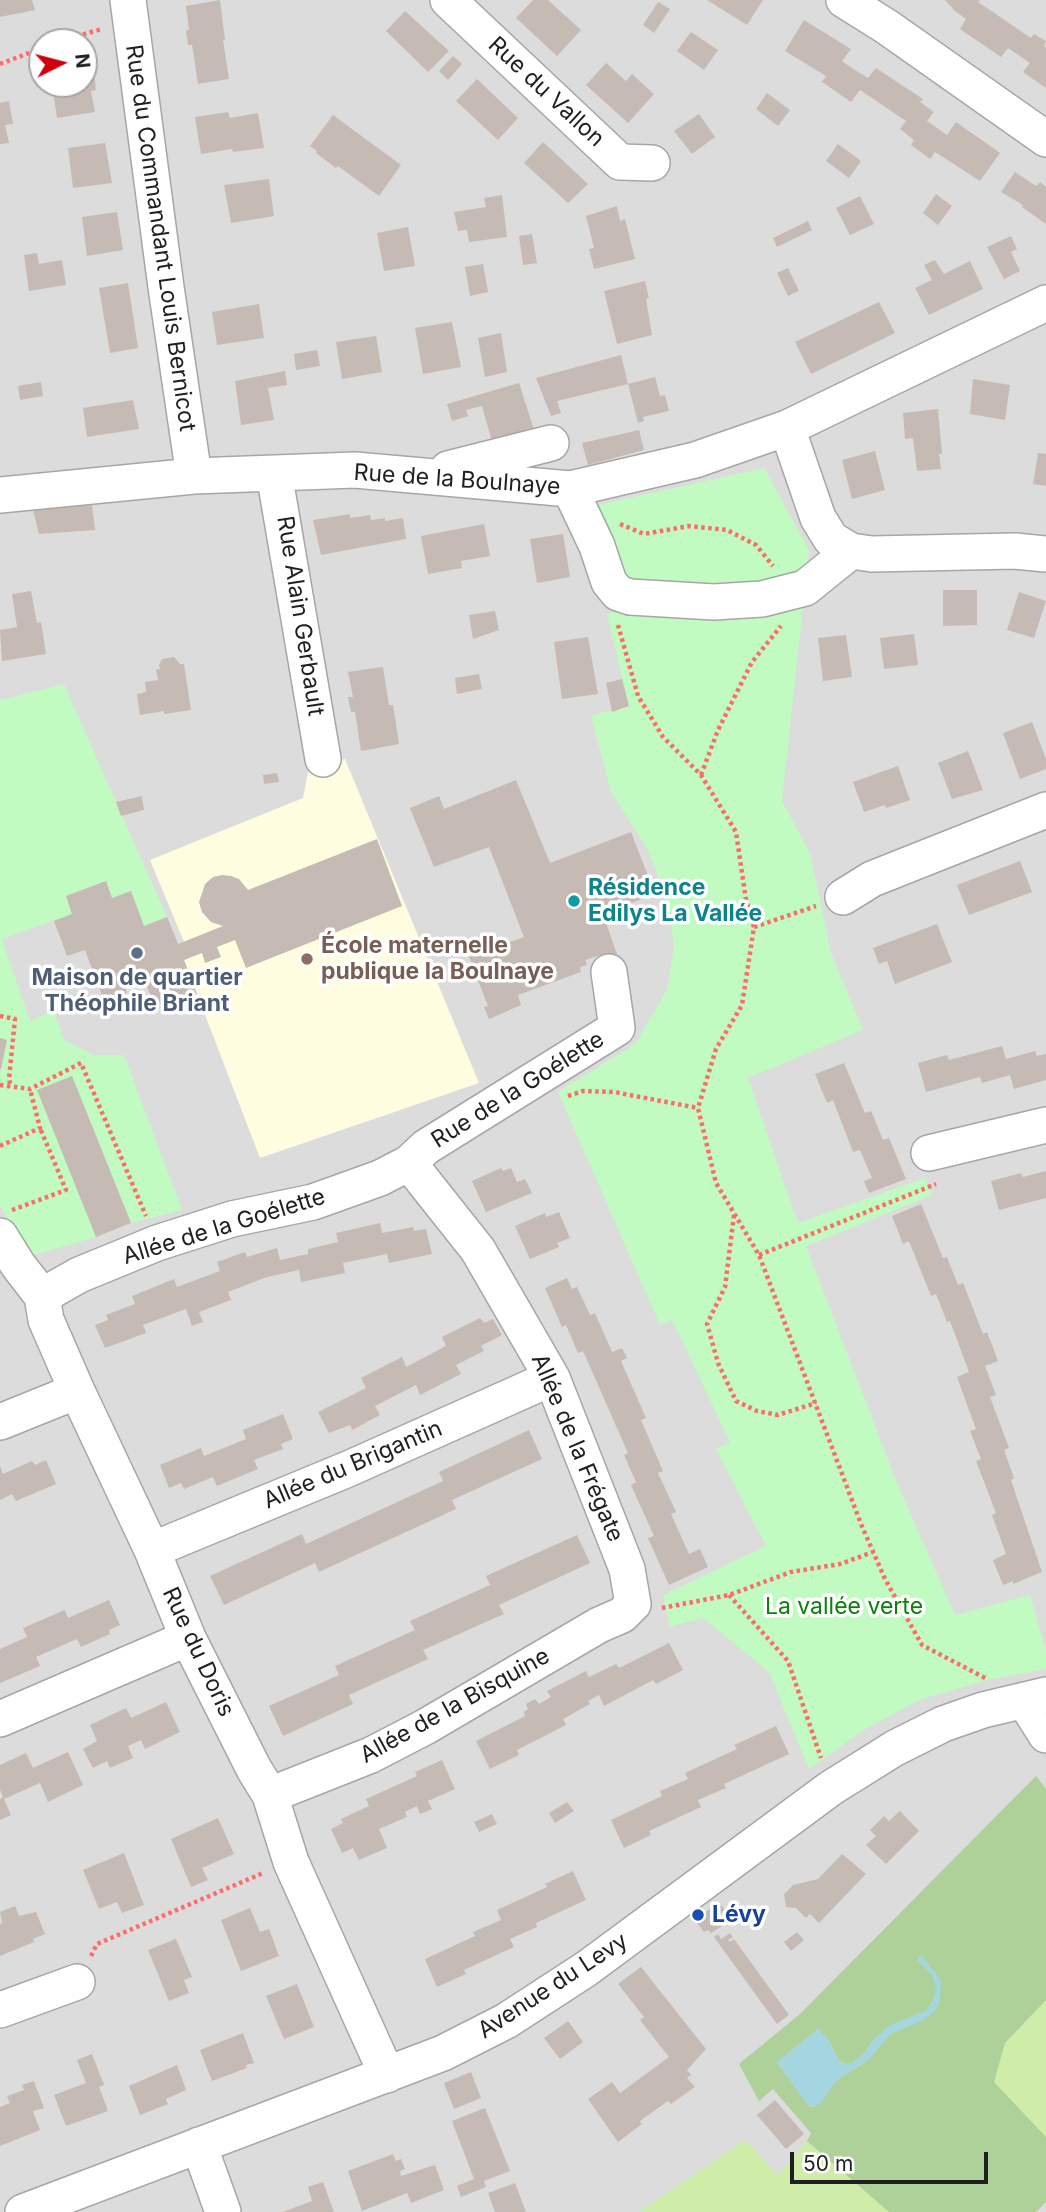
<!DOCTYPE html>
<meta charset="utf-8">
<style>
body{margin:0}
#map{position:relative;width:1046px;height:2212px;overflow:hidden;background:#f0ece5;font-family:Inter,sans-serif}
canvas{display:block}
.north{position:absolute;left:28px;top:28px;width:70px;height:70px;box-sizing:border-box;background:#fff;border:2px solid #a5a5a5;border-radius:50%;rotate:84deg;font-size:19px;font-weight:700;line-height:28px;text-align:center;color:#1f1f1f}
.north::after{content:'';display:block;margin:auto;width:24px;height:32px;background:#ce0010;clip-path:polygon(50% 0,100% 100%,50% 72%,0 100%)}
.scale{position:absolute;left:790px;top:2152px;width:198px;height:32px;box-sizing:border-box;border:4px solid #1f1f1f;border-top:0;padding-left:9px;font-size:21px;line-height:24px;white-space:nowrap;color:#1f1f1f;-webkit-text-stroke:5px #fff;paint-order:stroke}
</style>
<div id="map">
<canvas width="1046" height="2212"></canvas>
<div class="north">N</div>
<div class="scale">50 m</div>
</div>
<script>
const context = document.querySelector('canvas').getContext('2d');
context.lineJoin = 'round';
function paint(path, color) {
  context.fillStyle = color;
  context.fill(path, 'evenodd');
}
function toPath(rows) {
  const path = new Path2D();
  for (const r of rows) {
    path.moveTo(r[0], r[1]);
    for (let i = 2; i < r.length; i += 2) path.lineTo(r[i], r[i + 1]);
  }
  return path;
}
function stroke(path, color, width, dash) {
  context.strokeStyle = color;
  context.lineWidth = width;
  context.lineCap = dash ? 'butt' : 'round';
  context.setLineDash(dash || []);
  context.stroke(path);
}
function drawText(font, color, halo, rows, align = 'center') {
  context.font = font + ' Inter,sans-serif';
  context.lineWidth = 7;
  context.setLineDash([]);
  context.textBaseline = 'middle';
  context.strokeStyle = halo;
  context.fillStyle = color;
  for (const [text, x, y, turn = 0] of rows) {
    context.save();
    context.translate(x, y);
    context.rotate((+turn || 0) * Math.PI / 180);
    context.textAlign = isNaN(turn) ? turn : align;
    if (halo) context.strokeText(text, 0, 0);
    context.fillText(text, 0, 0);
    context.restore();
  }
}
paint(toPath([
 [0,0,1046,0,1046,2212,0,2212],
 [42,42,84,42,84,84,42,84]
]), '#dddcdc');
paint(toPath([
 [345,759,479,1083,260,1158,184,960,189,958,184,942,150,860,303,798,309,767]
]), '#fffddf');
paint(toPath([
 [1046,2000,1046,2137,993,2082,1005,2043],
 [745,2140,778,2175,807,2141,889,2212,639,2212]
]), '#cfeca9');
paint(toPath([
 [1036,1776,1046,1789,1046,2000,1005,2043,994,2082,1046,2137,1046,2202,1036,2212,889,2212,807,2141,811,2133,773,2089,759,2101,739,2064,800,2014],
 [917,1960,941,1981,935,2010,890,2034,868,2060,837,2080,813,2107,809,2106,777,2062,818,2029,829,2041,839,2061,845,2064,852,2063,864,2054,874,2039,890,2026,926,2011,933,2001,937,1988,933,1975]
]), '#add198');
paint(toPath([
 [764,468,809,550,782,801,810,853,831,953,863,1030,748,1078,798,1223,925,1178,932,1195,806,1246,897,1483,955,1615,1030,1595,1046,1650,1046,1669,987,1680,919,1700,862,1731,809,1769,769,1672,703,1618,670,1627,663,1595,766,1546,716,1449,730,1442,672,1320,660,1325,558,1092,635,1044,667,990,674,946,668,903,648,850,611,792,591,716,629,705,607,614,619,610,593,506],
 [64,684,167,917,144,926,131,892,112,898,106,881,66,896,72,914,2,939,30,1021,54,1011,64,1040,93,1055,124,1055,182,1210,131,1223,72,1076,96,1237,30,1256,0,1206,0,1074,7,1040,0,1038,0,700]
]), '#c1fbc1');
paint(toPath([
 [921,1955,941,1980,940,2001,935,2011,922,2021,890,2034,868,2060,837,2080,821,2103,813,2107,808,2105,777,2062,818,2029,829,2041,839,2061,845,2064,852,2063,864,2054,874,2039,890,2025,926,2011,933,2001,936,1988,932,1975,917,1960]
]), '#a4d6df');
paint(toPath([
 [0,0,32,0,35,10,0,17],
 [220,0,225,40,223,40,229,79,198,84,192,45,188,45,186,31,189,30,186,6],
 [533,0,548,0,581,30,557,56,516,18],
 [707,0,763,0,747,25],
 [945,0,980,0,978,2,1031,38,1034,34,1046,41,1044,46,1046,48,1046,88,1023,72,1030,63,1008,48,1001,57,960,29,966,19,955,11],
 [658,2,670,9,654,33,643,25],
 [405,11,449,51,428,72,386,31],
 [804,20,851,49,842,61,852,68,868,78,876,68,923,99,920,102,934,112,927,121,947,135,956,122,1000,153,980,181,935,152,930,159,911,145,914,140,900,129,906,121,860,90,851,102,822,82,826,76,785,51],
 [691,32,718,50,704,70,677,51],
 [453,56,462,64,448,80,439,71],
 [606,63,626,81,632,74,654,94,628,123,586,85],
 [87,72,94,73,96,90,91,91,95,112,57,118,52,84,84,84,84,73],
 [477,79,518,118,498,140,456,101],
 [767,93,790,110,778,126,756,109],
 [9,101,13,124,5,125,9,143,0,144,0,103],
 [228,112,230,118,258,113,264,148,233,152,232,149,201,154,195,117],
 [699,114,715,137,692,154,674,131],
 [333,115,401,165,379,196,338,166,336,168,316,153,317,151,310,146],
 [543,142,588,184,568,203,524,163],
 [105,143,112,183,73,188,68,148],
 [838,144,861,161,849,178,826,161],
 [1015,172,1036,186,1040,182,1046,187,1046,224,1022,207,1023,205,1001,192],
 [269,179,274,216,231,223,224,185],
 [936,194,952,206,938,225,923,213],
 [502,195,507,237,469,242,467,230,458,231,454,212,486,207,484,198],
 [860,196,874,224,850,235,836,208],
 [617,206,620,221,625,219,635,259,594,269,589,249,594,248,586,216],
 [117,212,123,250,87,256,82,217],
 [808,221,812,230,777,247,773,238],
 [408,227,415,266,384,271,377,233],
 [532,234,537,263,523,265,519,236],
 [1011,236,1017,249,1011,252,1020,271,1004,279,987,247],
 [37,253,39,264,62,260,66,285,29,291,24,255],
 [935,260,944,274,970,261,983,289,929,315,915,288,932,280,924,265],
 [483,264,488,292,470,296,465,267],
 [788,268,799,291,788,296,777,273],
 [645,281,649,298,646,299,652,335,617,344,604,291],
 [128,283,138,348,110,353,99,288],
 [879,302,895,333,811,374,795,342],
 [259,304,264,338,217,345,212,312],
 [452,322,461,367,423,374,415,328],
 [501,333,507,372,485,377,478,338],
 [376,336,382,372,342,379,336,342],
 [317,350,320,366,296,370,294,354],
 [621,355,628,384,557,401,561,413,551,416,536,378],
 [285,371,287,385,268,388,274,420,241,425,235,381],
 [655,377,660,396,665,395,669,411,643,417,644,421,638,423,628,384],
 [973,379,1010,385,1005,420,970,414],
 [41,382,43,396,20,400,18,386],
 [519,383,536,436,493,445,482,406,466,410,468,416,452,421,447,404],
 [133,400,139,429,87,437,83,408],
 [938,409,942,454,939,454,941,469,917,471,913,438,905,439,903,413],
 [639,430,644,450,588,465,582,443],
 [875,451,885,490,852,499,842,460],
 [1038,453,1046,454,1046,486,1033,484],
 [92,505,95,530,39,534,33,510],
 [350,514,350,518,370,515,371,520,385,518,385,521,403,518,406,539,321,555,313,520],
 [484,524,490,556,461,561,462,568,428,574,421,536],
 [563,534,570,577,537,583,530,539],
 [943,590,977,590,977,625,943,626],
 [31,591,37,623,41,622,46,654,2,661,0,630,17,627,12,594],
 [1019,592,1046,601,1034,638,1007,630],
 [495,611,499,630,473,639,469,615],
 [914,634,918,665,884,669,880,638],
 [846,635,852,677,823,681,818,638],
 [588,637,598,694,562,699,554,642],
 [174,657,180,664,184,664,191,710,164,714,164,711,140,715,137,694,146,692,145,682,158,680,156,670,160,669,159,665,162,659],
 [383,667,389,705,393,705,399,744,361,751,355,712,351,712,348,697,353,697,348,672],
 [479,674,482,689,457,694,455,678],
 [622,679,629,706,612,712,606,683],
 [1032,722,1046,759,1046,769,1020,779,1003,733],
 [968,751,983,790,952,799,938,763],
 [898,766,910,800,886,808,885,805,864,812,853,782],
 [277,773,279,782,264,784,263,775],
 [516,780,550,863,631,832,655,894,620,907,622,914,605,920,617,954,603,959,601,955,585,960,587,965,580,967,581,972,518,995,521,1005,489,1019,484,1007,488,1006,469,957,524,937,489,847,434,867,410,808,439,796,444,809],
 [142,796,144,810,121,816,116,802],
 [377,839,402,906,246,968,235,940,217,947,221,957,205,963,202,953,184,960,197,994,156,1010,143,976,124,983,127,993,104,1001,85,950,67,956,54,921,72,914,66,896,106,881,112,898,131,891,144,926,167,917,178,944,223,926,211,922,202,912,199,902,205,884,213,877,222,875,231,876,239,879,248,890],
 [1020,861,1032,892,969,915,957,885],
 [937,924,952,962,895,984,887,961,879,964,873,948],
 [0,1038,7,1040,1,1069,0,1069],
 [1002,1046,1006,1059,1035,1051,1037,1056,1046,1054,1046,1080,1014,1089,1010,1075,982,1083,980,1077,926,1092,918,1063,947,1055,949,1060],
 [844,1063,865,1113,871,1111,883,1140,889,1138,906,1179,869,1193,864,1181,872,1178,860,1150,853,1152,833,1100,827,1103,815,1074],
 [72,1076,131,1223,96,1237,37,1090],
 [501,1168,503,1171,511,1168,517,1182,525,1179,532,1193,486,1212,472,1181],
 [1046,1171,1046,1198,999,1210,991,1181,1021,1173,1023,1177],
 [921,1204,943,1258,947,1257,958,1285,963,1283,983,1334,987,1332,998,1361,985,1366,996,1395,990,1397,1009,1448,1004,1450,1014,1478,1011,1480,1042,1572,1013,1584,1013,1581,1003,1585,993,1560,1006,1554,992,1515,996,1513,976,1461,981,1459,970,1431,976,1429,957,1377,969,1372,950,1321,947,1322,936,1294,931,1296,909,1241,903,1244,892,1216],
 [559,1212,570,1238,557,1243,559,1247,530,1259,515,1226,545,1213,546,1217],
 [380,1223,382,1233,413,1227,414,1231,426,1229,432,1254,389,1263,387,1254,343,1263,345,1273,301,1282,299,1270,267,1277,228,1292,231,1300,199,1312,203,1322,192,1326,186,1309,143,1325,146,1333,105,1348,95,1325,108,1320,106,1315,135,1304,132,1296,174,1279,177,1287,220,1271,217,1262,245,1252,247,1257,277,1248,280,1260,308,1254,308,1249,338,1242,336,1233],
 [567,1278,572,1289,577,1287,590,1315,595,1313,612,1352,622,1348,627,1358,621,1361,646,1418,641,1420,663,1471,658,1473,676,1512,671,1514,689,1554,700,1549,708,1567,669,1585,648,1538,654,1536,631,1485,636,1482,624,1455,628,1453,583,1351,578,1353,566,1325,562,1327,545,1288],
 [480,1318,484,1323,493,1319,502,1335,481,1346,484,1351,456,1365,461,1374,420,1395,416,1385,375,1406,380,1415,352,1430,350,1425,329,1433,318,1412,366,1388,361,1378,402,1357,406,1367,446,1346,442,1337],
 [283,1414,293,1439,281,1444,283,1449,254,1460,258,1469,217,1486,213,1477,184,1489,181,1483,169,1488,160,1465,201,1448,204,1456,246,1439,243,1430],
 [529,1430,542,1459,452,1500,456,1509,319,1572,315,1563,224,1605,210,1576,302,1534,306,1544,443,1481,439,1472],
 [46,1460,56,1484,16,1501,12,1494,0,1500,0,1466,3,1474,32,1461,35,1465],
 [577,1535,590,1563,499,1605,504,1614,423,1650,428,1659,349,1695,353,1704,283,1736,269,1706,339,1675,335,1666,415,1630,410,1621,490,1585,486,1576],
 [109,1600,120,1625,109,1630,110,1634,81,1647,77,1639,36,1657,40,1666,0,1683,0,1649,27,1637,23,1628,65,1610,68,1618],
 [669,1643,683,1670,656,1684,653,1680,604,1706,599,1695,588,1701,590,1704,563,1719,566,1725,517,1750,519,1755,490,1769,476,1741,525,1716,524,1712,528,1709,526,1704,535,1699,539,1704,551,1697,547,1691,586,1671,589,1677,616,1664,619,1668],
 [166,1702,180,1732,145,1749,141,1740,128,1746,133,1758,110,1768,107,1761,93,1768,83,1749,97,1741,90,1725,126,1708,131,1718],
 [776,1726,789,1754,724,1784,726,1788,698,1800,701,1807,649,1831,651,1835,624,1848,611,1820,662,1796,660,1791,688,1779,685,1773,737,1749,734,1745],
 [68,1752,83,1785,48,1802,40,1783,4,1799,0,1790,0,1765,26,1753,33,1768],
 [442,1760,455,1789,428,1801,432,1809,420,1814,417,1806,405,1812,407,1817,379,1829,387,1848,359,1860,353,1848,342,1853,331,1829,343,1823,341,1819,369,1806,366,1799,417,1776,415,1772],
 [3,1797,11,1815,0,1820,0,1799],
 [567,1802,574,1811,555,1823,549,1813],
 [900,1811,919,1831,886,1864,866,1845,876,1836,870,1830,884,1816,889,1821],
 [492,1814,497,1824,479,1832,474,1822],
 [218,1818,234,1854,202,1868,208,1880,191,1887,171,1839],
 [124,1853,144,1905,122,1913,117,1902,99,1909,83,1870],
 [842,1854,866,1874,819,1923,810,1914,806,1918,796,1908,786,1907,784,1894,793,1885,818,1879],
 [573,1871,586,1900,536,1923,537,1927,510,1939,514,1947,464,1970,466,1974,437,1987,425,1959,475,1936,473,1932,501,1920,497,1910,547,1887,545,1884],
 [719,1902,725,1910,720,1914,724,1920,720,1923,722,1926,711,1933,708,1930,704,1932,695,1920],
 [15,1906,19,1916,36,1912,45,1934,33,1939,34,1942,0,1956,0,1924,2,1923,0,1912],
 [250,1908,260,1932,269,1929,279,1956,241,1971,221,1920],
 [797,1932,804,1940,791,1951,784,1942],
 [730,1933,733,1937,728,1940,730,1942,734,1939,789,2015,777,2024,714,1937,718,1934,721,1939],
 [176,1939,192,1977,184,1980,189,1993,169,2001,148,1950],
 [641,1967,706,2049,687,2070,691,2075,687,2078,695,2087,671,2104,668,2101,640,2121,642,2124,618,2142,588,2099,612,2082,620,2093,669,2057,640,2020,644,2017,618,1984],
 [297,1984,314,2027,284,2039,266,1996],
 [568,2021,583,2042,560,2059,544,2038],
 [243,2033,254,2063,246,2065,247,2068,212,2081,200,2050],
 [92,2054,104,2085,99,2087,108,2111,66,2126,54,2095,86,2083,77,2060],
 [177,2065,186,2090,166,2099,168,2104,140,2115,129,2086],
 [471,2072,481,2098,454,2109,444,2083],
 [34,2081,44,2108,33,2111,40,2130,0,2146,0,2107,10,2103,7,2096,24,2090,22,2085],
 [775,2100,804,2134,786,2149,757,2115],
 [485,2108,510,2171,484,2181,486,2187,461,2197,457,2186,474,2179,452,2121],
 [393,2154,396,2161,401,2159,405,2169,400,2171,401,2176,435,2165,444,2190,411,2203,407,2193,362,2211,348,2171],
 [323,2182,334,2212,283,2212,312,2201,308,2187],
 [515,2183,526,2212,495,2212,488,2193]
]), '#c5bbb4');
const minor = toPath([
 [128,0,166,287,194,476],
 [448,0,620,162,652,163],
 [844,0,887,27,1046,139],
 [787,428,818,518,831,539,851,551,872,554,1015,551,1046,554],
 [448,469,551,443],
 [274,473,323,759],
 [570,489,597,546,609,582,618,593,630,597,714,602,762,599,805,588,851,551],
 [0,495,194,476,355,470,570,489,695,460,787,428,1046,303],
 [843,897,872,879,1046,810],
 [929,1153,1046,1125],
 [0,1236,18,1265,42,1296,46,1320,77,1391,152,1550,188,1638,254,1769,270,1795,291,1862,387,2075],
 [42,1296,79,1275,157,1243,232,1219,313,1202,380,1178,409,1163,426,1147,617,1028,609,972],
 [0,1422,77,1391],
 [152,1550,348,1469,552,1378],
 [1024,1700,1046,1735],
 [0,1719,188,1638],
 [270,1795,371,1755,425,1727,599,1625,622,1615,633,1604,627,1569,552,1378,478,1250,409,1163],
 [0,2010,77,1982],
 [199,2145,223,2212],
 [23,2212,443,2053,506,2021,586,1969,831,1788,895,1748,943,1724,983,1710,1046,1695]
]);
stroke(minor, '#a6a6a6', 38);
stroke(toPath([
 [56,42,102,29],
 [0,64,42,48],
 [620,524,644,534,689,526,727,530,756,545,773,566],
 [618,625,638,696,663,737,701,775,736,832,746,900,754,927,742,1005,716,1049,698,1108,716,1183,759,1255,861,1524,885,1579,922,1645,987,1679],
 [701,775,718,730,752,662,781,626],
 [754,927,816,906],
 [0,1016,15,1019,9,1079,11,1087],
 [0,1085,30,1089,81,1063,146,1216],
 [568,1096,583,1091,614,1092,698,1108],
 [0,1146,40,1128,30,1089],
 [12,1210,66,1190,40,1128],
 [734,1215,725,1287,707,1324,718,1363,736,1401,757,1411,778,1415,816,1403],
 [759,1255,936,1184],
 [729,1595,788,1661,821,1758],
 [662,1608,729,1595,791,1572,840,1564,873,1552],
 [91,1956,97,1944,263,1873]
]), '#fe6c68', 4.5, [3.5, 3.5]);
stroke(minor, '#fff', 35);
for (const [x, y, r, color] of [
 [574,901,7,"#0f9aa8"],
 [137,953,7,"#5c6f8a"],
 [307,959,7,"#8d6e63"],
 [698,1915,7,"#1a4fb4"]
]) {
  const dot = new Path2D();
  dot.arc(x, y, r, 0, 2 * Math.PI);
  context.fillStyle = color;
  context.fill(dot);
  stroke(dot, '#fff', 2.5);
}
drawText('23px', '#1f1f1f', '#fff', [
 ["Rue du Vallon",546,92,43],
 ["Rue du Commandant Louis Bernicot",160,238,82],
 ["Rue de la Boulnaye",457,480,4],
 ["Rue Alain Gerbault",300,616,81],
 ["Rue de la Goélette",518,1090,-32],
 ["Allée de la Goélette",224,1227,-17],
 ["Allée de la Frégate",577,1448,67],
 ["Allée du Brigantin",353,1465,-23],
 ["Rue du Doris",198,1652,65],
 ["Allée de la Bisquine",455,1706,-29],
 ["Avenue du Levy",553,1986,-33]
]);
drawText('bold 23px', '#0d838f', '#fff', [
 ["Résidence",588,888],
 ["Edilys La Vallée",588,914]
], 'left');
drawText('bold 23px', '#785e54', '#fff', [
 ["École maternelle",321,946],
 ["publique la Boulnaye",321,972]
], 'left');
drawText('bold 23px', '#4e5e75', '#fff', [
 ["Maison de quartier",137,978],
 ["Théophile Briant",137,1004]
]);
drawText('23px', '#088209', '#fff', [
 ["La vallée verte",844,1607]
]);
drawText('bold 23px', '#164399', '#fff', [
 ["Lévy",712,1915]
], 'left');
</script>
